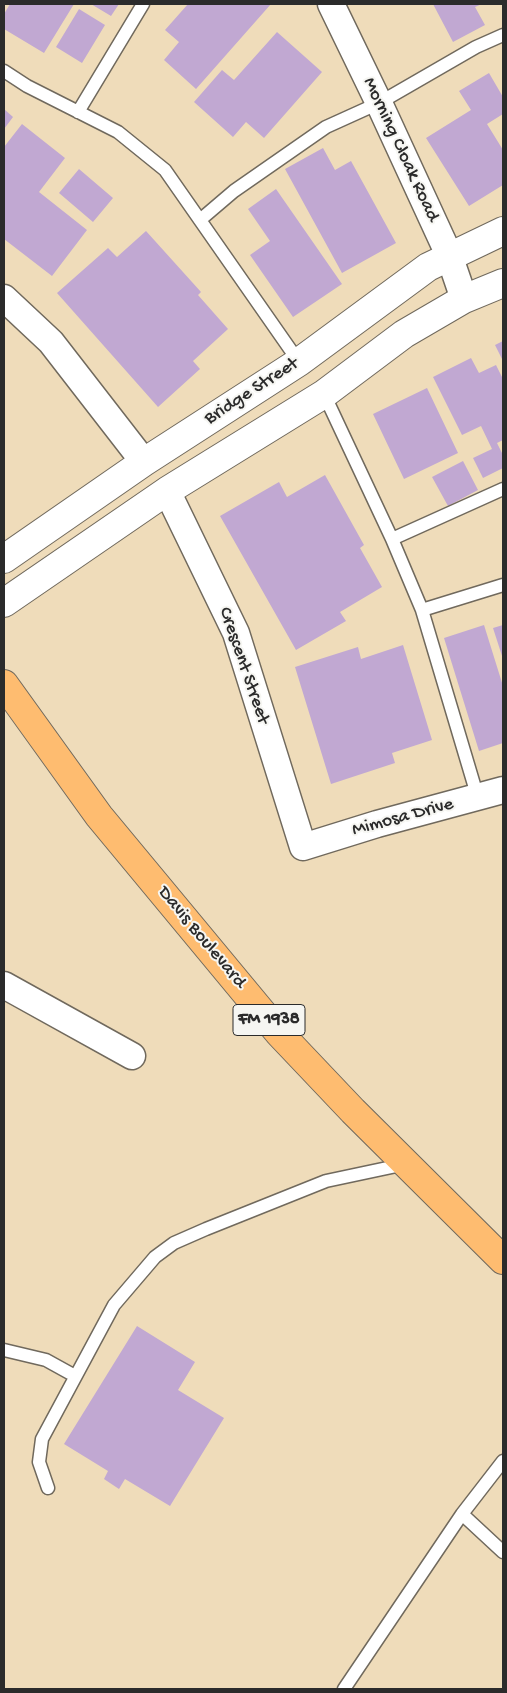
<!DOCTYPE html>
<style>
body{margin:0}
#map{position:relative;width:507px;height:1693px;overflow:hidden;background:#efdcba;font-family:"Gochi Hand",sans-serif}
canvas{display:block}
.frame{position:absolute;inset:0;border:5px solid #2b2b2b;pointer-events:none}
</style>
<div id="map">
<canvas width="507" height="1693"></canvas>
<div class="frame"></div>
</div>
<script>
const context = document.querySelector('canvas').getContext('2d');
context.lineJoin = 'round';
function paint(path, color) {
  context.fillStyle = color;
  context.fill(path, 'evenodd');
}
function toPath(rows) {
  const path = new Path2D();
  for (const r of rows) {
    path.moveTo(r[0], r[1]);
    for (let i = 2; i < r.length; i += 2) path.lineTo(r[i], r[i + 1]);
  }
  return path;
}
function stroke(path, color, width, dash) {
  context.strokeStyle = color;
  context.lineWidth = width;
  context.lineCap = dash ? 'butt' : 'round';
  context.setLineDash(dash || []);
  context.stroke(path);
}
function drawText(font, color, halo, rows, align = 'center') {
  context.font = font + ' "Gochi Hand",sans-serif';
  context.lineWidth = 4;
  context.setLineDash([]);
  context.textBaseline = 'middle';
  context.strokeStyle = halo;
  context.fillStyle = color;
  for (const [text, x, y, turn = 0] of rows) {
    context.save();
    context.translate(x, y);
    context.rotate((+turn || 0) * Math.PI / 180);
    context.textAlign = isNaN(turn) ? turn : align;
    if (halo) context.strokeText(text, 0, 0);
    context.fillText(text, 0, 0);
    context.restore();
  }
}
paint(toPath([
 [10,4,74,4,44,53,4,29,4,14],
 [91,4,119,4,111,16],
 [188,4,271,4,196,89,164,60,179,42,165,30],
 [433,4,482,4,475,7,485,25,453,42],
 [79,9,105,25,82,63,56,47],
 [277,32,322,72,264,138,246,122,233,137,194,102,222,70,234,80],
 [489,73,503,97,503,114,487,124,503,150,503,185,469,206,426,138,471,110,459,91],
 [4,109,13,117,4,129],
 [22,124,65,158,39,192,87,230,52,276,4,239,4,147],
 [323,148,335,170,351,161,396,243,342,273,285,169],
 [79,169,113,198,93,222,59,193],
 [276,189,342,284,293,317,250,255,270,241,248,209],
 [146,231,201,292,198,295,228,329,193,361,200,369,158,407,57,293,108,248,117,257],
 [503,341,503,361,495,345],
 [471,358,479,373,496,365,503,379,503,440,497,443,503,455,503,468,483,478,473,458,492,449,481,426,462,435,433,377],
 [427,388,458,453,404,479,373,414],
 [463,461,478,490,448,506,432,477],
 [325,475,364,545,360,548,382,587,340,612,346,621,296,650,220,516,279,482,287,497],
 [484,625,503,686,503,743,479,751,444,638],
 [503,625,503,659,493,628],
 [403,645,432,740,392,753,395,763,331,784,295,667,358,647,361,659],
 [137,1326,195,1362,178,1390,224,1418,170,1506,125,1479,119,1489,104,1479,108,1471,64,1444]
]), '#c1a8d2');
const service = toPath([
 [4,71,27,86,118,132,165,170,299,362],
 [78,112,143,4],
 [200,220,234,191,326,127,379,103,476,47,503,35],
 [324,394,392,539,422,610,478,798],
 [392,539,503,489],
 [422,610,503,585],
 [4,1350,46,1360,75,1376],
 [503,1461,462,1514,503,1552],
 [48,1488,39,1462,42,1439,114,1305,155,1257,174,1243,206,1229,326,1181,406,1164],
 [344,1689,462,1514]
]);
const minor = toPath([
 [331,4,379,103,449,255,464,299],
 [4,298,51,342,144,462],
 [167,491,236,633,303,847,377,824,503,790],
 [4,985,132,1056]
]);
const tertiary = toPath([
 [4,559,144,462,299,362,428,267,503,231],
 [4,603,167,491,324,394,404,334,464,299,503,283]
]);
const primary = toPath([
 [4,684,99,816,279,1033,353,1111,503,1260]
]);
stroke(service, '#70695d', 15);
stroke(minor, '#70695d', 29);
stroke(tertiary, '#70695d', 30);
stroke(primary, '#70695d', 30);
stroke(service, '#fff', 12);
stroke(minor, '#fff', 26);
stroke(tertiary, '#fff', 28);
stroke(primary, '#febc70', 28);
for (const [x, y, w] of [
 [269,1020,72]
]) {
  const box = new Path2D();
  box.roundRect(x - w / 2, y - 15.5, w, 31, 4);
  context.fillStyle = '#f6f6f2';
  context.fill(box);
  stroke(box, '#2b2b2b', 1);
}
drawText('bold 18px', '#2b2b2b', null, [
 ["FM 1938",269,1020]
]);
drawText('19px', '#2b2b2b', '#f6f6f2', [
 ["Morning Cloak Road",400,150,65],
 ["Bridge Street",252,392,-33],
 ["Crescent Street",243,666,71],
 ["Mimosa Drive",403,818,-15],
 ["Davis Boulevard",201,938,50]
]);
</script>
